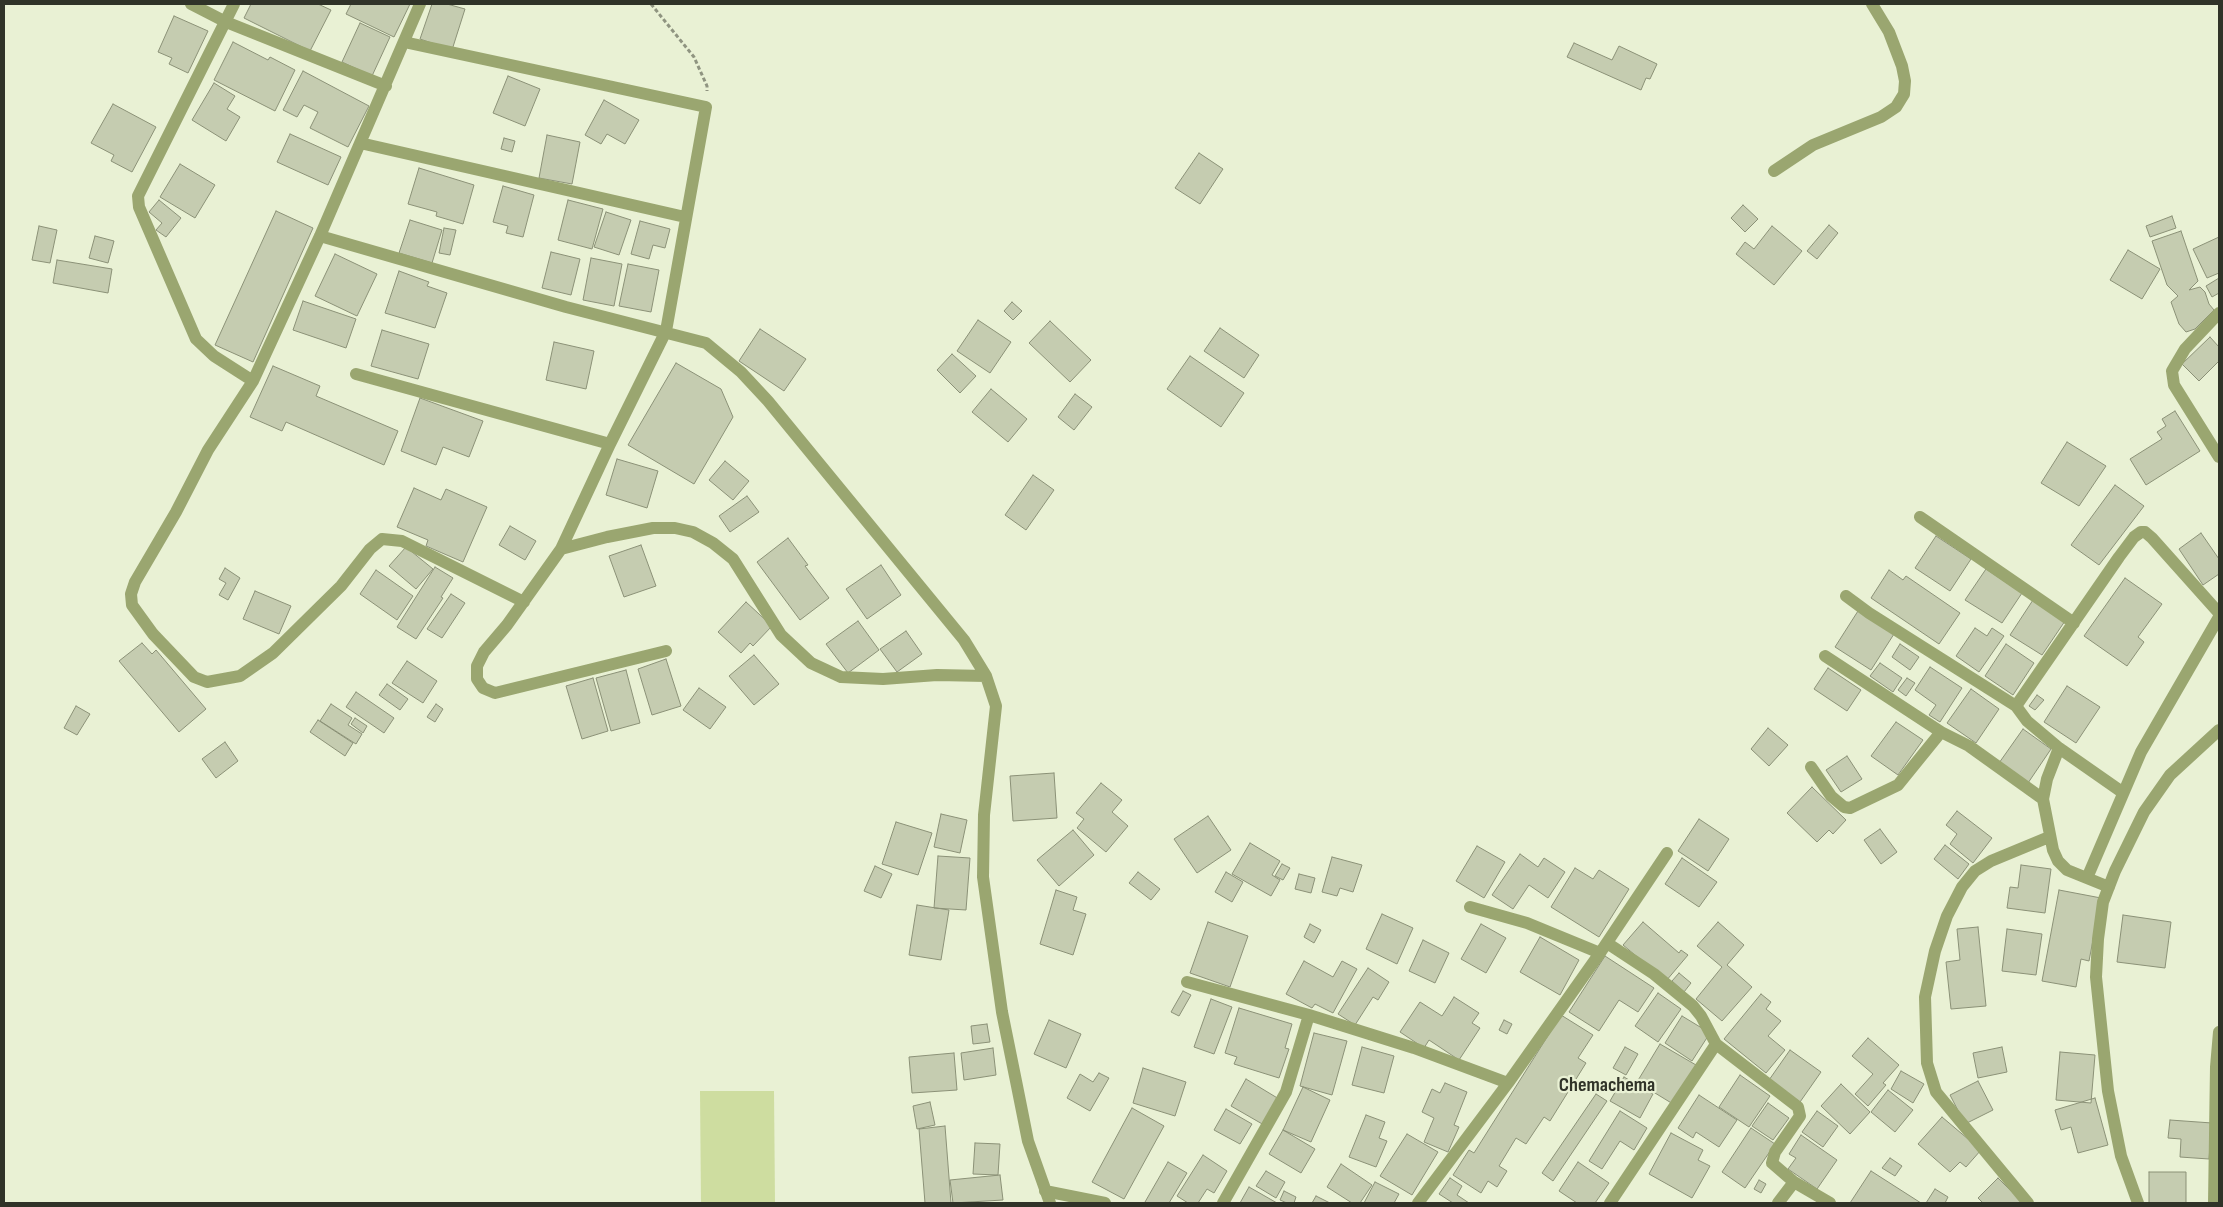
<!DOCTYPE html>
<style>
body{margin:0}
#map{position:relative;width:2223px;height:1207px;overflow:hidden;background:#e9f1d4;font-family:"Sofia Sans Condensed",sans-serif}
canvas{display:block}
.frame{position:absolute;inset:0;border:5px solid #303328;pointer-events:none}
</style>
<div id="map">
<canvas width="2223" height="1207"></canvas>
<div class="frame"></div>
</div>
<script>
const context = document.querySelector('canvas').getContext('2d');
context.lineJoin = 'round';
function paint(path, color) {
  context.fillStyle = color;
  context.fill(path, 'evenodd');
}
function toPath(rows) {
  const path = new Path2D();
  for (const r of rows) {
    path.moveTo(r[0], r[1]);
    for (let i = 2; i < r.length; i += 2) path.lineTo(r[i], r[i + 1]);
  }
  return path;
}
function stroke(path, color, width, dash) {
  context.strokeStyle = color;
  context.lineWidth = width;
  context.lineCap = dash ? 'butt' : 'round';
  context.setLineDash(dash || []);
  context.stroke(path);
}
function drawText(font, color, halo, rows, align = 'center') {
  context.font = font + ' "Sofia Sans Condensed",sans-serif';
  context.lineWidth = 4.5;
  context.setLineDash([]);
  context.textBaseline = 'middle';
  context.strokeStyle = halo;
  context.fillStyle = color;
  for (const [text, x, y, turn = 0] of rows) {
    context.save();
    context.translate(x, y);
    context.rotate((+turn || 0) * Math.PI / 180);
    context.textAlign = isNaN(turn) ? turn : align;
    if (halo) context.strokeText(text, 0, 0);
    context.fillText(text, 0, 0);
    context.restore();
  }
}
paint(toPath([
 [700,1091,774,1091,775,1203,701,1203]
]), '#cedda0');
const building = toPath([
 [251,4,318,4,331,10,310,51,244,18,251,4],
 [351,4,410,4,394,37,346,14,351,4],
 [432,4,447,4,465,9,452,50,420,39,432,4],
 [174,16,208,31,188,73,169,64,172,58,158,52,174,16],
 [360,23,390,37,372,76,342,62,360,23],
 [233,42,268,60,270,57,295,70,275,111,214,80,233,42],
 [1574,43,1612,60,1619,46,1657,64,1650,79,1646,78,1641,90,1567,57,1574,43],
 [303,71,369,106,348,147,310,128,318,112,304,105,297,117,283,110,303,71],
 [508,76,540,89,525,126,493,113,508,76],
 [214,83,235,96,227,109,240,117,226,141,192,120,214,83],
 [604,100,639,120,625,144,607,134,601,144,585,135,604,100],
 [113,104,156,127,132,172,111,161,114,155,91,143,113,104],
 [290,134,341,157,328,185,277,162,290,134],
 [547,135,580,142,572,184,539,178,547,135],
 [504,138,515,141,512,152,501,149,504,138],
 [1199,153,1223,169,1200,204,1175,188,1199,153],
 [180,164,215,185,195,218,160,197,180,164],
 [419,168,474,185,463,224,436,216,437,212,408,204,419,168],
 [503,186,534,195,523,237,506,233,508,226,493,222,503,186],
 [159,200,181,218,166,237,156,230,162,223,149,212,159,200],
 [568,200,603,209,592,249,558,240,568,200],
 [1743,205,1758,219,1745,232,1731,218,1743,205],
 [276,211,313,228,253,362,215,345,276,211],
 [606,212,631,220,619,255,594,247,606,212],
 [2172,216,2176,228,2150,237,2146,226,2172,216],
 [410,220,442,230,432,263,399,253,410,220],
 [640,221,670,229,665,248,653,245,649,259,631,254,640,221],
 [1829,225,1838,233,1817,259,1807,251,1829,225],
 [39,226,57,230,50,263,32,260,39,226],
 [1772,226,1802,251,1774,285,1736,254,1745,242,1754,249,1772,226],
 [444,228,456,230,450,255,439,253,444,228],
 [2181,231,2198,281,2189,290,2200,287,2205,292,2209,304,2214,310,2195,329,2186,332,2179,324,2171,302,2178,296,2167,285,2152,241,2181,231],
 [95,236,114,241,108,263,89,258,95,236],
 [2219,237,2219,273,2207,278,2193,249,2219,237],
 [2128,250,2160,269,2142,299,2110,280,2128,250],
 [551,252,580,259,571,295,542,288,551,252],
 [335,254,377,274,357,316,315,296,335,254],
 [591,258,622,264,614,306,583,300,591,258],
 [57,260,112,269,108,293,53,283,57,260],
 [628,264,659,270,651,312,619,306,628,264],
 [399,271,429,282,427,286,447,293,435,328,385,313,399,271],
 [2219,278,2219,293,2212,297,2206,286,2219,278],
 [303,301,356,319,346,348,293,330,303,301],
 [1012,302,1022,311,1013,320,1004,311,1012,302],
 [978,320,1011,342,990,373,957,351,978,320],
 [1050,321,1091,360,1070,382,1029,343,1050,321],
 [1220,328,1259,355,1244,378,1204,351,1220,328],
 [760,329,806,359,784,391,739,361,760,329],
 [382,330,429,344,418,379,371,366,382,330],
 [2210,337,2219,347,2219,361,2199,381,2182,364,2210,337],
 [554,342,594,351,586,389,546,380,554,342],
 [952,354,976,376,960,393,937,370,952,354],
 [1190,356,1244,393,1221,427,1167,389,1190,356],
 [676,363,721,389,733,417,694,484,628,445,676,363],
 [273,366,320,386,316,396,398,431,384,465,286,422,282,431,250,417,273,366],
 [991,389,1027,419,1008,442,972,412,991,389],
 [1075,394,1092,407,1074,430,1058,417,1075,394],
 [420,398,483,421,469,457,443,447,436,465,401,451,420,398],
 [2175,411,2200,451,2146,485,2130,459,2162,439,2157,432,2166,426,2162,419,2175,411],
 [2067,442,2106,466,2079,506,2041,483,2067,442],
 [617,459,658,471,647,508,606,495,617,459],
 [725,461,749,481,733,500,709,480,725,461],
 [1033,475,1054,490,1026,530,1005,515,1033,475],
 [2115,485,2144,506,2099,565,2071,545,2115,485],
 [414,488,441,500,446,489,487,507,463,562,426,546,428,540,397,527,414,488],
 [747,496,759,512,730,532,719,516,747,496],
 [510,526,536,541,525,560,499,545,510,526],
 [2201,533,2219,559,2219,574,2203,585,2179,549,2201,533],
 [1936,536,1971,559,1950,591,1915,568,1936,536],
 [788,538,808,565,805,566,829,598,800,620,757,562,788,538],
 [641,545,656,586,624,597,609,556,641,545],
 [406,547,433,569,416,589,389,566,406,547],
 [881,565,901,595,867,619,846,589,881,565],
 [435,567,453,578,441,597,443,598,416,639,397,627,435,567],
 [225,568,240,578,228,600,219,595,226,583,219,579,225,568],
 [1986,569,2022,593,2002,623,1965,600,1986,569],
 [376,570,413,596,397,620,360,594,376,570],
 [1889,570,1903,580,1906,576,1960,613,1939,644,1871,598,1889,570],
 [2125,578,2162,604,2138,637,2144,642,2127,666,2084,636,2125,578],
 [255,591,291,606,279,634,243,619,255,591],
 [451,594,465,603,442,638,427,629,451,594],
 [2033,600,2065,621,2042,655,2010,635,2033,600],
 [746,602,772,626,753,646,750,643,741,653,718,632,746,602],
 [1858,611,1894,634,1871,670,1835,647,1858,611],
 [858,621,879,650,848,673,826,644,858,621],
 [1975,628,1987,636,1992,628,2004,636,1979,672,1956,656,1975,628],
 [906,631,922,654,897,672,880,649,906,631],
 [142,643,152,654,156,650,206,709,179,732,119,661,142,643],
 [1900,644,1919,657,1910,670,1892,657,1900,644],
 [2006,644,2034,663,2013,695,1985,676,2006,644],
 [754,655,779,684,754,705,729,676,754,655],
 [666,659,681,706,652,715,638,669,666,659],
 [407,661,437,681,423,703,392,683,407,661],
 [1880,663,1902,678,1893,692,1870,676,1880,663],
 [1930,667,1962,688,1940,722,1929,715,1936,705,1915,690,1930,667],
 [1828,668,1861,690,1847,711,1814,689,1828,668],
 [626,670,640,723,611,731,596,678,626,670],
 [593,678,608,731,582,739,566,686,593,678],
 [1907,678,1915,683,1906,696,1898,690,1907,678],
 [387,684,408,699,400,710,379,695,387,684],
 [2067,686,2100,707,2076,743,2044,722,2067,686],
 [699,688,726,707,710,729,683,710,699,688],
 [1971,689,1999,709,1976,743,1947,723,1971,689],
 [356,692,394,718,384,733,346,707,356,692],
 [2037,695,2044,700,2035,710,2029,706,2037,695],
 [331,704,352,718,348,725,362,734,356,744,320,721,331,704],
 [436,704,443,709,435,722,427,717,436,704],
 [76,706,90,714,77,735,64,728,76,706],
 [355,718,367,726,363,733,351,724,355,718],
 [318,720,353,743,345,756,310,732,318,720],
 [1896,722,1923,740,1898,775,1871,756,1896,722],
 [1768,728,1788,745,1769,766,1751,749,1768,728],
 [2023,729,2051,749,2028,783,1999,763,2023,729],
 [225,742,238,761,216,778,202,759,225,742],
 [1847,756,1862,779,1841,792,1826,770,1847,756],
 [1054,773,1057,818,1013,821,1010,776,1054,773],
 [1101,783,1122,800,1112,812,1128,826,1106,852,1077,828,1084,819,1076,813,1101,783],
 [1812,787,1846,820,1833,834,1829,830,1817,842,1787,813,1812,787],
 [1957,811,1992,838,1973,863,1950,844,1957,834,1946,825,1957,811],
 [941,814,967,820,960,853,934,847,941,814],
 [1208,816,1231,850,1197,873,1174,839,1208,816],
 [1699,819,1729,839,1708,871,1678,851,1699,819],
 [896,822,932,833,918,875,882,864,896,822],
 [1880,829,1897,852,1881,864,1864,840,1880,829],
 [1073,830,1094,855,1059,886,1037,860,1073,830],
 [1250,843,1280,861,1272,875,1280,880,1271,896,1232,874,1250,843],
 [1945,845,1969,864,1958,879,1934,859,1945,845],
 [1477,846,1505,862,1484,898,1456,881,1477,846],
 [1520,854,1538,867,1544,858,1565,872,1548,898,1529,885,1513,909,1492,895,1520,854],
 [938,856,970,858,966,910,934,908,938,856],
 [1332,857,1362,865,1353,892,1340,888,1337,896,1322,892,1332,857],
 [1682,858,1717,882,1699,907,1665,884,1682,858],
 [1282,864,1290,868,1283,880,1275,876,1282,864],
 [2021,865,2051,869,2045,913,2007,908,2010,887,2018,888,2021,865],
 [875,866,892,874,881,898,864,891,875,866],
 [1575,868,1593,879,1599,870,1629,889,1599,937,1551,907,1575,868],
 [1138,872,1160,889,1151,900,1129,883,1138,872],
 [1226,872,1243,882,1232,902,1215,892,1226,872],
 [1299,874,1315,878,1311,893,1295,889,1299,874],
 [1056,890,1077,897,1073,910,1086,914,1073,955,1040,944,1056,890],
 [2059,890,2101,898,2089,961,2081,959,2076,987,2042,981,2059,890],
 [917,905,949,910,941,960,909,955,917,905],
 [1382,914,1413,928,1397,964,1366,949,1382,914],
 [2123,915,2171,922,2165,968,2117,962,2123,915],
 [1208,922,1248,936,1230,987,1190,973,1208,922],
 [1643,922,1679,953,1681,950,1688,955,1666,981,1623,945,1643,922],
 [1718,922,1744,945,1727,965,1752,987,1722,1021,1696,999,1722,967,1697,946,1718,922],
 [1310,924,1321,930,1314,943,1304,937,1310,924],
 [1481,924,1506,938,1486,973,1461,959,1481,924],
 [1978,927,1986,1006,1951,1009,1946,962,1960,960,1957,929,1978,927],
 [2007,929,2042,934,2036,975,2002,971,2007,929],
 [1540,937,1579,960,1560,995,1520,972,1540,937],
 [1423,940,1449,953,1435,983,1409,971,1423,940],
 [1605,956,1654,988,1638,1012,1619,1000,1599,1031,1569,1012,1605,956],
 [1304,961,1333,977,1342,961,1357,969,1333,1013,1315,1004,1312,1008,1286,994,1304,961],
 [1368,968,1389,982,1378,1000,1373,997,1355,1025,1338,1014,1368,968],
 [1679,973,1691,983,1684,992,1672,981,1679,973],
 [1183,991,1191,995,1179,1016,1171,1012,1183,991],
 [1658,993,1681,1009,1658,1042,1635,1026,1658,993],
 [1761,994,1771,1002,1766,1009,1781,1021,1768,1036,1785,1050,1766,1073,1724,1039,1761,994],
 [1454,997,1479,1013,1472,1023,1480,1028,1459,1060,1429,1040,1424,1048,1400,1032,1420,1002,1442,1016,1454,997],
 [1211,999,1232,1007,1214,1054,1194,1047,1211,999],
 [1239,1008,1292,1024,1285,1048,1289,1049,1279,1078,1234,1064,1237,1057,1225,1053,1239,1008],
 [1561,1015,1593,1035,1578,1058,1586,1063,1550,1121,1544,1117,1526,1144,1516,1138,1499,1166,1507,1171,1497,1187,1488,1181,1481,1193,1453,1175,1469,1150,1474,1153,1561,1015],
 [1682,1016,1710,1033,1692,1061,1665,1043,1682,1016],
 [1049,1020,1081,1034,1066,1068,1034,1054,1049,1020],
 [1504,1020,1512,1024,1507,1034,1499,1030,1504,1020],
 [987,1024,990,1042,973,1044,971,1026,987,1024],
 [1314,1033,1347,1041,1332,1095,1300,1086,1314,1033],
 [1868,1038,1899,1065,1883,1083,1886,1085,1868,1106,1855,1094,1873,1074,1852,1056,1868,1038],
 [1660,1044,1696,1065,1673,1104,1637,1082,1660,1044],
 [1362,1047,1394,1056,1384,1093,1352,1085,1362,1047],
 [1625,1047,1638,1054,1626,1075,1613,1068,1625,1047],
 [2002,1047,2007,1072,1978,1078,1973,1053,2002,1047],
 [993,1048,996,1075,964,1080,961,1053,993,1048],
 [1790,1050,1821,1072,1800,1102,1769,1080,1790,1050],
 [2060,1052,2095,1055,2091,1103,2056,1100,2060,1052],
 [954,1053,957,1090,912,1093,909,1057,954,1053],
 [1143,1068,1186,1082,1175,1116,1133,1103,1143,1068],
 [1901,1071,1924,1084,1913,1103,1891,1089,1901,1071],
 [1099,1073,1109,1078,1090,1111,1067,1098,1080,1074,1093,1082,1099,1073],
 [1740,1075,1770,1096,1749,1127,1719,1107,1740,1075],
 [1624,1077,1653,1094,1640,1118,1610,1101,1624,1077],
 [1246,1079,1279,1099,1264,1125,1231,1106,1246,1079],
 [1978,1081,1993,1110,1965,1124,1950,1095,1978,1081],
 [1445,1083,1467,1092,1454,1125,1459,1127,1448,1152,1424,1142,1434,1118,1422,1112,1432,1089,1440,1093,1445,1083],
 [1841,1084,1870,1112,1850,1134,1821,1106,1841,1084],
 [1303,1087,1330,1100,1311,1142,1283,1130,1303,1087],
 [1888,1090,1913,1110,1895,1132,1871,1112,1888,1090],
 [1596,1094,1607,1101,1553,1181,1542,1173,1596,1094],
 [1699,1095,1737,1120,1719,1147,1696,1132,1693,1138,1678,1128,1699,1095],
 [2095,1098,2108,1145,2078,1153,2071,1127,2061,1130,2055,1110,2095,1098],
 [930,1102,935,1125,917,1129,913,1106,930,1102],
 [1768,1103,1789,1118,1773,1140,1752,1126,1768,1103],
 [1132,1108,1164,1126,1124,1199,1092,1182,1132,1108],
 [1226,1109,1252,1124,1240,1144,1214,1130,1226,1109],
 [1620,1111,1647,1128,1634,1150,1620,1141,1602,1169,1589,1161,1620,1111],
 [1817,1111,1838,1126,1823,1147,1802,1132,1817,1111],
 [1366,1115,1385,1122,1379,1138,1387,1141,1376,1167,1349,1157,1366,1115],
 [1942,1117,1981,1150,1966,1167,1960,1162,1950,1172,1918,1144,1942,1117],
 [2170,1120,2212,1123,2209,1159,2180,1157,2181,1139,2168,1138,2170,1120],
 [945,1126,951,1203,925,1203,919,1129,945,1126],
 [1751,1128,1775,1144,1745,1188,1722,1172,1751,1128],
 [1283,1130,1315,1149,1301,1173,1269,1154,1283,1130],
 [1671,1133,1703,1150,1698,1160,1710,1166,1692,1198,1649,1174,1671,1133],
 [1407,1134,1438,1152,1412,1195,1380,1176,1407,1134],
 [1801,1135,1837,1160,1817,1189,1788,1169,1796,1158,1789,1154,1801,1135],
 [975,1143,1000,1144,998,1175,973,1174,975,1143],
 [1203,1155,1227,1171,1214,1193,1207,1189,1198,1203,1188,1203,1177,1196,1203,1155],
 [1890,1158,1902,1166,1895,1176,1882,1168,1890,1158],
 [1168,1162,1187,1173,1169,1203,1148,1203,1145,1202,1168,1162],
 [1578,1162,1609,1183,1595,1203,1577,1203,1559,1191,1578,1162],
 [1341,1164,1372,1185,1360,1203,1352,1203,1327,1187,1341,1164],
 [1266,1171,1285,1182,1276,1198,1256,1186,1266,1171],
 [1871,1171,1921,1203,1850,1203,1871,1171],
 [2149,1172,2186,1172,2186,1203,2149,1203,2149,1172],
 [1000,1175,1003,1200,953,1203,950,1180,1000,1175],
 [1450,1178,1462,1186,1457,1195,1469,1203,1453,1203,1439,1194,1450,1178],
 [1998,1178,2023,1203,1983,1203,1978,1198,1998,1178],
 [1759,1180,1766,1184,1761,1193,1754,1189,1759,1180],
 [1375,1182,1399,1194,1394,1203,1364,1203,1375,1182],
 [1249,1187,1277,1203,1240,1203,1249,1187],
 [1935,1189,1948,1197,1945,1203,1926,1203,1935,1189],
 [1284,1191,1296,1197,1294,1203,1287,1203,1280,1200,1284,1191],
 [1316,1196,1330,1203,1312,1203,1316,1196]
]);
paint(building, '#c5ccb0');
stroke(building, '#8b9177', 1);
stroke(toPath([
 [651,4,694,57,707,86,707,91]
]), '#8f9480', 3, [4, 2.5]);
stroke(toPath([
 [191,4,226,22,386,86],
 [234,4,138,196,139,207,196,339,214,356,253,381],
 [420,4,320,236,253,381,208,450,176,512,135,582,131,594,132,605,153,634,194,677,207,682,240,676,273,653,341,586,370,549,382,539,402,541,524,602],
 [404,42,706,107,666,331,610,444,561,549,507,625,484,652,477,666,477,679,483,688,495,693,666,651],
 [360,143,685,217],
 [1774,171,1813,145,1881,117,1896,107,1904,94,1905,81,1902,66,1889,32,1872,4],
 [320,236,566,307,706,343,741,372,768,401,964,640,986,676,996,706,984,815,983,877,1002,1012,1017,1086,1028,1141,1050,1203],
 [2219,313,2185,349,2172,371,2174,385,2219,457],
 [356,374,610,444],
 [1920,517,2074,623],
 [561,549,607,537,653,528,675,528,693,532,713,543,733,559,781,635,811,663,841,677,883,679,937,675,986,676],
 [1846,596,1869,613,2016,706,2027,721,2059,748,2047,779,2043,799,2053,850,2058,861,2067,870,2109,887],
 [1825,656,1941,732,1969,746,2043,799],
 [2016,706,2119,557,2134,537,2141,532,2145,532,2152,538,2219,613],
 [2059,748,2122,792],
 [1811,767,1831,796,1844,807,1850,808,1898,785,1941,732],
 [2087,878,2141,752,2219,617],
 [1470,907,1527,923,1600,953],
 [1607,943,1654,974,1693,1006,1701,1016,1716,1044,1798,1107,1800,1116,1775,1152,1772,1163,1794,1182,1830,1203],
 [1187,982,1309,1015,1414,1048,1508,1083],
 [1045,1191,1105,1203],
 [1223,1203,1286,1092,1309,1015],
 [1418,1203,1508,1083,1600,953,1667,853],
 [1610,1203,1716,1044],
 [1778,1203,1794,1182],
 [2028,1203,1936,1092,1927,1063,1925,997,1935,951,1947,916,1962,887,1975,871,1991,861,2049,837],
 [2138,1203,2121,1156,2108,1091,2096,977,2098,939,2103,902,2115,871,2144,812,2170,775,2219,730],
 [2214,1203,2216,1067,2219,1032]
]), '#9aa670', 12);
drawText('bold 20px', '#303328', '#e9f1d4', [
 ["Chemachema",1607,1086]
]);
</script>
